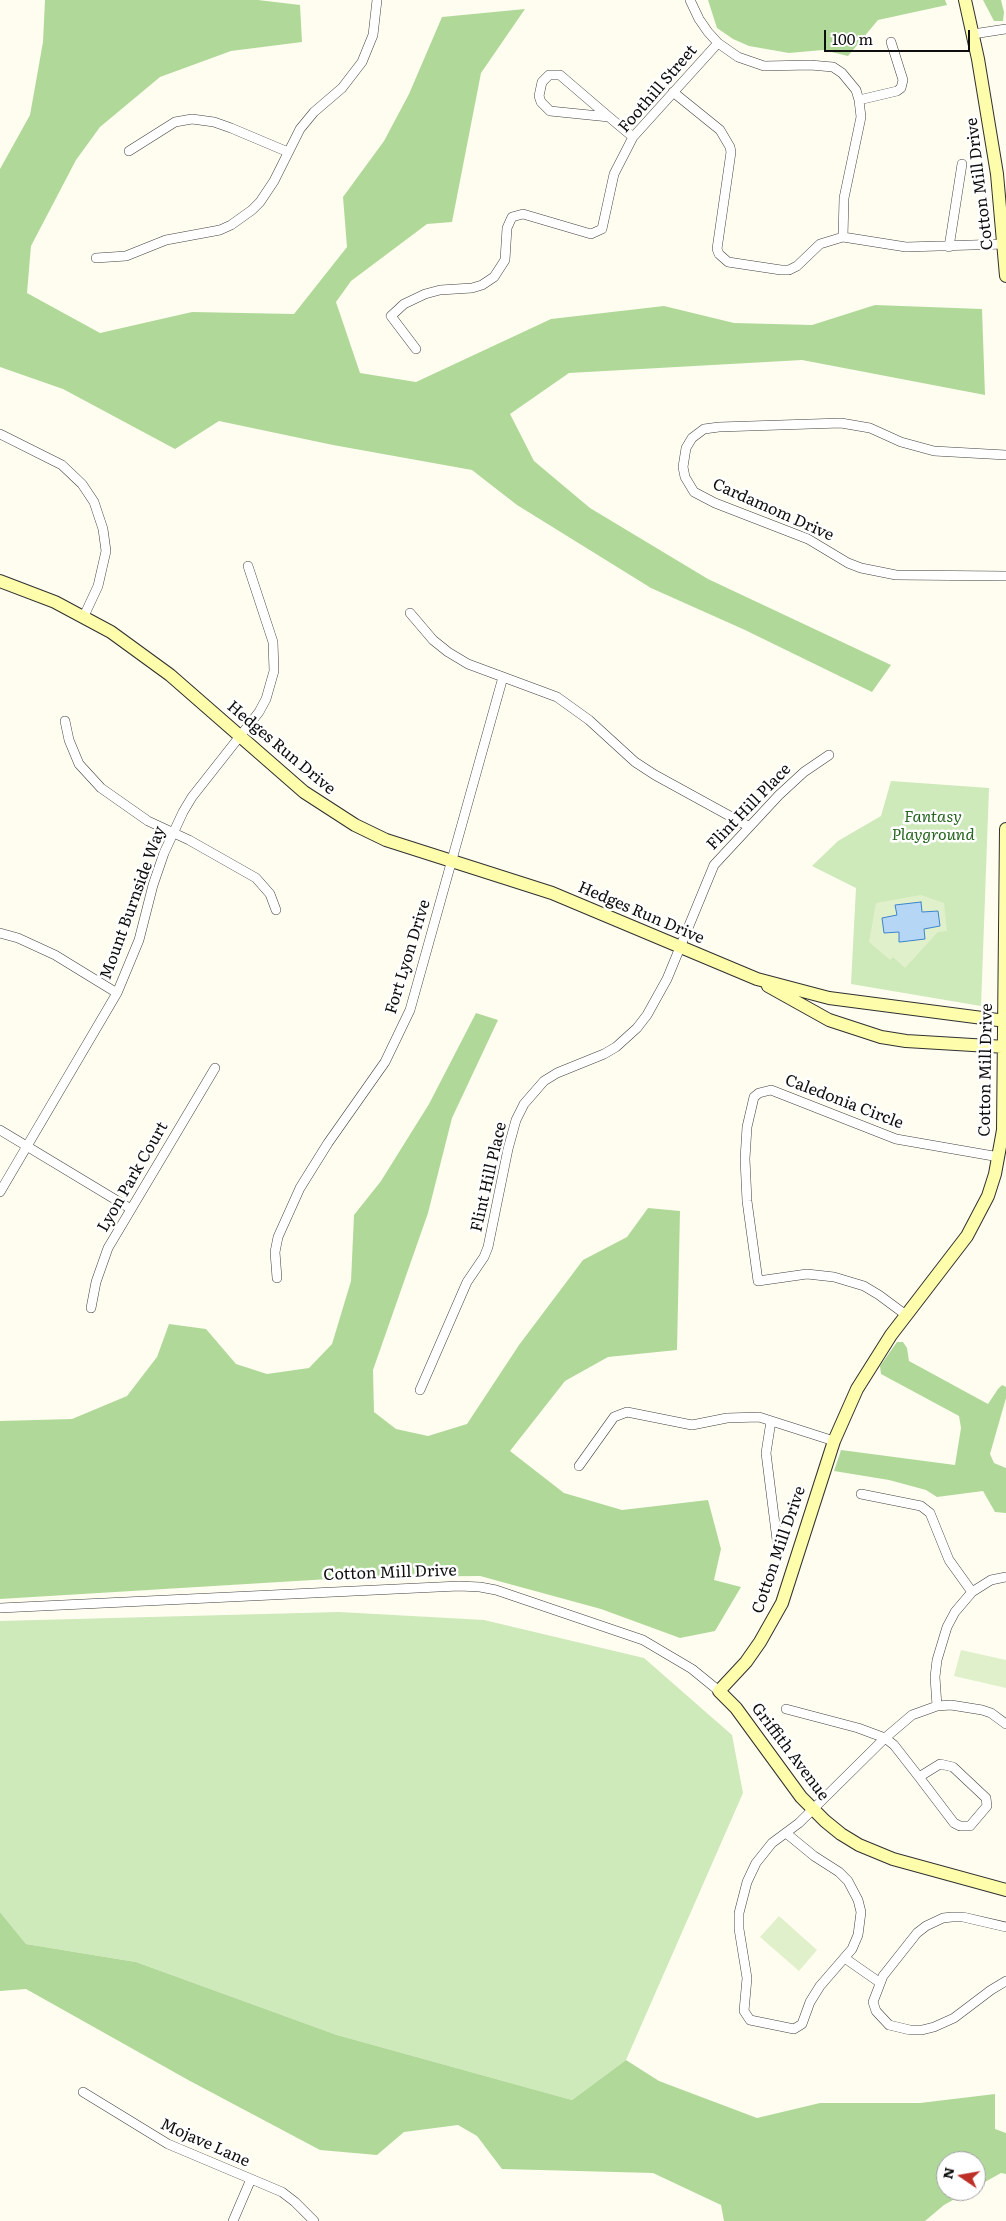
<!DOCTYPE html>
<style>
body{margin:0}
#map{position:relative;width:1006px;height:2221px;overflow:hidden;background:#fffdf0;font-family:Literata,serif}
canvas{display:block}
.north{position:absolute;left:936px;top:2151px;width:50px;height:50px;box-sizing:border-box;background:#fff;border:1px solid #9f9f9f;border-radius:50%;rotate:282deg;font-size:14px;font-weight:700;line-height:20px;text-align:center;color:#0e0e0e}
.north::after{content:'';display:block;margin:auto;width:18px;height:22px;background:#bd3028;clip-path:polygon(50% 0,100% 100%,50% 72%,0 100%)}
.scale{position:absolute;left:824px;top:30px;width:146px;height:22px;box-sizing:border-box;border:2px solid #0e0e0e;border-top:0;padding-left:6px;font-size:15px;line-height:18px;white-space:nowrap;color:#0e0e0e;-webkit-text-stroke:4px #fff;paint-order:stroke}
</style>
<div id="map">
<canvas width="1006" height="2221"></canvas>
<div class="north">N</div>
<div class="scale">100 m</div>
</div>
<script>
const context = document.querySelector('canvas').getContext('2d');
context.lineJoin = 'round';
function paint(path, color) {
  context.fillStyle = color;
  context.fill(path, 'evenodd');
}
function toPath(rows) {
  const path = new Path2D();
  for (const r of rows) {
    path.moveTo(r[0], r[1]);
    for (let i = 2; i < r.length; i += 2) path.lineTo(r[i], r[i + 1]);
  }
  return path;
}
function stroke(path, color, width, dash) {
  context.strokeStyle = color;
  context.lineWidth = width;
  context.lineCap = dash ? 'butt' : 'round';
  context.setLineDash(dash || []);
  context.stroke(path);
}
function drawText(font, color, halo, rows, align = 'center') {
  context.font = font + ' Literata,serif';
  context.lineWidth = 5;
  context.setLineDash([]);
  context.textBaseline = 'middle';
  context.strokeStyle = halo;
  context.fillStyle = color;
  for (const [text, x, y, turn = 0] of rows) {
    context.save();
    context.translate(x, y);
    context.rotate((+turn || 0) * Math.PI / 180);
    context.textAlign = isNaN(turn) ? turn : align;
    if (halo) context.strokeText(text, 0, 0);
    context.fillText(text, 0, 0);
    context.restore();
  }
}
paint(toPath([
 [891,781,989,788,981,1006,851,984,856,888,812,866,838,841,881,816],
 [339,1612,484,1620,644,1658,732,1735,743,1793,626,2060,572,2100,337,2035,136,1962,26,1944,0,1912,0,1621]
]), '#cee9ba');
paint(toPath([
 [45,0,258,0,300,5,302,42,231,51,160,77,100,127,76,160,31,246,27,293,100,333,192,312,294,314,347,247,343,197,384,141,409,94,442,17,525,9,481,73,452,222,427,224,351,281,336,302,360,373,416,382,551,319,664,306,734,323,812,325,875,305,982,309,985,395,802,360,569,373,510,414,534,461,590,508,708,579,891,665,872,692,745,630,651,588,517,505,472,470,333,445,219,421,175,449,63,389,0,367,0,169,30,115,43,42],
 [708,0,945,0,947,5,878,20,848,56,823,50,789,53,749,46,733,39,717,28],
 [983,0,1001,0,1004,12,1003,21,994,21],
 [476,1013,498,1020,452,1118,428,1213,373,1370,374,1412,396,1429,428,1436,467,1424,519,1345,583,1260,627,1237,648,1208,680,1211,677,1350,608,1357,565,1381,510,1451,564,1493,622,1510,708,1500,721,1549,714,1580,741,1587,715,1631,680,1638,601,1609,480,1576,362,1577,0,1599,0,1421,72,1419,127,1396,157,1357,169,1324,206,1329,236,1364,267,1374,309,1368,332,1344,351,1281,354,1215,381,1181,429,1104],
 [897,1342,903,1342,907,1348,909,1361,988,1404,998,1389,1002,1385,1006,1387,1006,1398,990,1454,994,1463,1006,1468,1006,1513,995,1512,983,1491,937,1497,926,1490,889,1480,834,1471,841,1450,955,1465,961,1428,959,1416,881,1374,880,1366],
 [0,1912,26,1944,136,1962,337,2035,572,2100,626,2060,659,2081,757,2118,820,2103,920,2103,995,2094,995,2129,1006,2133,1006,2174,1001,2173,976,2187,976,2161,946,2161,946,2191,969,2191,944,2205,925,2221,724,2221,721,2205,653,2173,502,2169,477,2136,458,2125,404,2132,377,2155,320,2150,190,2081,26,1989,0,1991]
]), '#b0d999');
paint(toPath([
 [921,895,944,903,947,931,938,932,905,968,893,957,890,960,869,942,876,903],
 [961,1650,1006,1660,1006,1688,954,1676],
 [779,1916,817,1950,799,1971,760,1937]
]), '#e0f0cb');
const water = toPath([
 [921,902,922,912,938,911,940,926,924,929,925,939,900,942,899,942,899,932,884,933,882,918,897,915,895,905,921,902]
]);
paint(water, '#b5d7f5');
stroke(water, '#3d85cb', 1);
const street = toPath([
 [690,0,699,19,708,32,718,43,738,57,764,66,810,65,833,67,842,73,856,90,859,100,861,117,844,198,843,237],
 [973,34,1006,29],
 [673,92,720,130,730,147,731,152,717,249,719,254,728,262,781,270,789,270,797,266,820,244,843,237,906,247,1004,244],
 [859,100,897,91,901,88,903,80,891,42],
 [609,117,550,111,541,102,539,96,542,82,549,75,560,75,609,117,633,137],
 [129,151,175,122,192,119,214,122,231,128,288,152],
 [949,247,962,164],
 [96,258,126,256,166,240,220,230,231,225,252,210,260,202,274,181,300,129,314,112,342,88,362,62,373,35,377,0],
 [416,349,391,316,404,304,425,294,440,290,472,288,482,285,494,277,505,260,507,228,512,217,523,214,591,234,602,229,614,174,633,137,718,43],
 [0,434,62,465,82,484,94,502,103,529,106,551,98,586,84,616],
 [1006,455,934,451,901,442,870,428,841,423,719,427,704,429,692,438,686,448,683,467,685,477,694,492,715,503,808,539,848,563,861,568,896,575,1006,576],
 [410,613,433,640,448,652,468,664,557,697,589,720,635,762,655,775,748,826],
 [65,721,69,740,79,764,101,788,148,821,189,840,256,878,270,894,276,910],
 [0,933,18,938,55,955,117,993],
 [0,1130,131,1209],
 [0,1192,117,993,139,940,153,885,164,853,183,812,192,797,259,712,266,699,274,671,273,642,248,566],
 [277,1278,275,1252,278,1237,300,1188,328,1143,385,1062,410,1010,503,677],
 [91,1308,96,1282,108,1248,215,1068],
 [906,1315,879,1295,864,1286,834,1277,807,1274,758,1281,747,1201,745,1159,747,1127,754,1097,759,1093,771,1090,896,1139,999,1157],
 [420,1390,467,1282,484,1257,488,1247,508,1149,516,1120,524,1104,544,1081,557,1073,604,1054,616,1047,637,1028,647,1015,667,979,714,865,779,795,804,772,829,755],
 [771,1421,766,1453,777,1540],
 [579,1466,614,1417,627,1412,692,1425,727,1418,759,1417,834,1441],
 [861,1494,921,1506,930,1513,949,1560,972,1592],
 [0,1608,459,1586,480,1587,496,1590,643,1640,692,1669,719,1691],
 [937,1706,935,1677,937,1660,947,1627,955,1612,972,1592,991,1580,1006,1577],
 [786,1709,858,1728,885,1738,894,1745,919,1777],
 [940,1764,953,1767,986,1798,987,1806,970,1826,960,1826,954,1823,919,1777,940,1764],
 [786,1833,814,1856,839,1872,848,1881,858,1900,861,1912,858,1935,852,1949,820,1986,810,2002,802,2024,794,2029,750,2020,744,2011,747,1978,739,1929,739,1913,747,1882,756,1863,772,1843,799,1823,885,1738,912,1715,937,1706,951,1705,982,1710,991,1713,1006,1724],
 [1006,1927,963,1917,952,1917,943,1918,926,1926,917,1933,883,1976,873,2002,876,2011,889,2025,910,2030,922,2030,934,2027,954,2018,991,1990,1006,1981],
 [846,1959,879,1982],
 [83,2092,168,2144,282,2192,295,2202,314,2221],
 [233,2221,251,2179]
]);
const secondary = toPath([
 [965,0,978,59,997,174,1006,276],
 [0,581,55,602,111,632,170,675,304,792,355,825,386,840,552,893,757,979,829,998,1006,1021],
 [1006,829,1003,1130,995,1174,988,1196,967,1236,891,1335,857,1389,834,1441,782,1603,760,1642,746,1662,719,1691,736,1708,801,1797,825,1821,841,1834,859,1845,893,1859,1006,1890],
 [768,986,829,1020,881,1037,906,1041,1006,1047]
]);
stroke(street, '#414141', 10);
stroke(secondary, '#303030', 14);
stroke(street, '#fff', 9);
stroke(secondary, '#fdfdac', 12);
drawText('16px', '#0e0e0e', '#fff', [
 ["Foothill Street",658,89,-49],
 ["Cotton Mill Drive",980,184,-97],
 ["Cardamom Drive",773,510,24],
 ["Hedges Run Drive",281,748,40],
 ["Flint Hill Place",749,807,-46],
 ["Mount Burnside Way",133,903,-70],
 ["Hedges Run Drive",641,913,23],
 ["Fort Lyon Drive",408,957,-73],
 ["Cotton Mill Drive",986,1070,-89],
 ["Caledonia Circle",844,1102,21],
 ["Lyon Park Court",133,1177,-60],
 ["Flint Hill Place",489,1177,-77],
 ["Cotton Mill Drive",779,1550,-71],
 ["Cotton Mill Drive",390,1573,-2],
 ["Griffith Avenue",790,1752,53],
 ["Mojave Lane",205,2143,24]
]);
drawText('italic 16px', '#27661f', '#fff', [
 ["Fantasy",933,817],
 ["Playground",933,835]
]);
</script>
